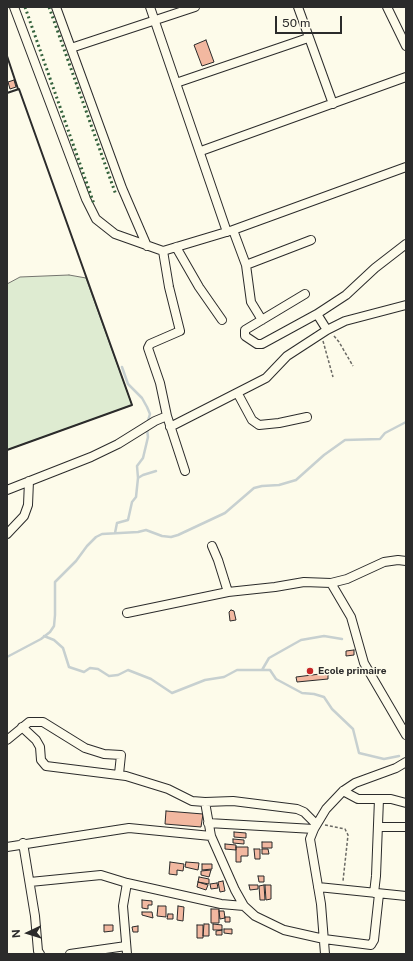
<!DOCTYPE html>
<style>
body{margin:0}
#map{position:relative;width:413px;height:961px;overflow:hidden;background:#fdfbea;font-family:"Public Sans",sans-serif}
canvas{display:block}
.frame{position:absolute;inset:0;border:8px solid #2b2b2b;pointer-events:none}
.north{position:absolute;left:8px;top:913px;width:40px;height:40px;-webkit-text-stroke:3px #fdfbea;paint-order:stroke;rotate:266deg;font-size:11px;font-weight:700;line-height:16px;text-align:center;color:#2b2b2b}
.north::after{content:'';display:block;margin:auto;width:14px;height:18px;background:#2b2b2b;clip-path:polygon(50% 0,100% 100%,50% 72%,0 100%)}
.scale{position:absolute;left:275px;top:16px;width:67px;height:18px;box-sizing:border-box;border:2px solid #2b2b2b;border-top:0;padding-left:5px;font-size:12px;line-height:14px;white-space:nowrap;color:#2b2b2b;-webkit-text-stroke:3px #fdfbea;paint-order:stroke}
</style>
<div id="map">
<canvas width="413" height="961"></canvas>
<div class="frame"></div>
<div class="north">N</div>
<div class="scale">50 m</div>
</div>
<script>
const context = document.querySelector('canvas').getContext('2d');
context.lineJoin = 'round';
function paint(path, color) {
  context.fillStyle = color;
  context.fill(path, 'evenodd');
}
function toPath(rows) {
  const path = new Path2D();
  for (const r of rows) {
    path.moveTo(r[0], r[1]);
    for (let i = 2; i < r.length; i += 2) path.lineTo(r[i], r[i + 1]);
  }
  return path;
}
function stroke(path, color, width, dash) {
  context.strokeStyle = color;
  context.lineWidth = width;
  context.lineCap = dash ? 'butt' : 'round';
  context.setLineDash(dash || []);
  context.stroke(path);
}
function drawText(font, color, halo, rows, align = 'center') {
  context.font = font + ' "Public Sans",sans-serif';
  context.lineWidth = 3;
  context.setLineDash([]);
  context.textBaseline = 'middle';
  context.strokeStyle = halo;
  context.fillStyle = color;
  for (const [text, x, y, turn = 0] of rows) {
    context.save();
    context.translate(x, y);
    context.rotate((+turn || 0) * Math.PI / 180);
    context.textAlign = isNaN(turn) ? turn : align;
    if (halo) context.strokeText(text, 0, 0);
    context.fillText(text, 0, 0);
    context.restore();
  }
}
const green = toPath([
 [69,275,86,278,132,405,7,450,7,284,20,277,69,275]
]);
paint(green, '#deebd1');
stroke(green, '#74746e', 1);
stroke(toPath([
 [122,367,128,384,142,398,147,407,150,414,147,424],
 [138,478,137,466,143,458,148,437,147,429],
 [115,533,117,523,128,520,132,502,136,497,138,478,143,475,156,471],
 [44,636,54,640,63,648,69,667,84,672,90,668,98,669,109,676,118,675,128,670,151,679,172,693,205,680,224,677,237,670,270,670,276,679,302,693,314,694,324,697,332,709,353,729,359,753,384,759,399,756],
 [7,657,41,639,50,632,54,626,55,615,55,582,76,561,87,546,96,537,102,534,138,532,146,530,162,536,171,537,178,535,225,513,254,488,262,486,279,485,296,480,324,455,345,440,380,439,385,433,406,422],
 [262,670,269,658,301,640,324,636,342,639]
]), '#c7d0d0', 2.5);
const building = toPath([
 [206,40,214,62,202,66,194,45,206,40],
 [14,80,16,87,10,89,8,82,14,80],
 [231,610,234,611,236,620,230,621,229,612,231,610],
 [354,650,354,655,346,656,346,651,354,650],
 [328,673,328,679,297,682,296,677,328,673],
 [166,811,203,814,201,827,165,824,166,811],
 [234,832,246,833,246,838,234,837,234,832],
 [233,839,244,840,244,844,233,843,233,839],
 [262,842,272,842,272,848,262,848,262,842],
 [225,844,236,845,236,850,225,849,225,844],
 [236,847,248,847,248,856,241,856,241,862,236,862,236,847],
 [254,849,260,849,260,859,255,859,254,849],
 [262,849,268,849,269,854,262,854,262,849],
 [170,862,184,864,183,871,177,870,177,875,169,874,170,862],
 [186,862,199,863,198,870,185,867,186,862],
 [202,864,212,864,212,869,202,870,202,864],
 [211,870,209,877,201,875,201,871,211,870],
 [258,876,264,876,264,882,259,882,258,876],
 [199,877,209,879,209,884,198,882,199,877],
 [223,881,225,891,220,892,218,882,223,881],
 [198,882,208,885,206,890,197,887,198,882],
 [217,883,218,888,211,889,210,884,217,883],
 [249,885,258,885,258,889,250,890,249,885],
 [264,885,265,900,260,900,259,886,264,885],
 [265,885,271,885,271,899,266,900,265,885],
 [142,900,152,901,152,905,148,905,148,909,142,908,142,900],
 [158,906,166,906,166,917,157,916,158,906],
 [178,906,184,907,183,921,177,920,178,906],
 [211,909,219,909,219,923,211,923,211,909],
 [219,911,224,911,225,918,220,919,219,911],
 [142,912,152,912,153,918,142,915,142,912],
 [168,914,173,914,173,919,167,919,168,914],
 [225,917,230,917,230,922,225,922,225,917],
 [204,924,209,924,209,936,203,936,204,924],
 [213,924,222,925,222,930,213,930,213,924],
 [104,925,113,925,113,931,104,932,104,925],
 [197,925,203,925,203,938,197,938,197,925],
 [138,926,138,932,133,932,132,927,138,926],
 [224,929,232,929,232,934,224,933,224,929],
 [222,930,222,935,216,935,216,931,222,930]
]);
paint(building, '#f2b8a0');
stroke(building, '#2b2b2b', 1);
const minor = toPath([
 [14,7,86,199,96,219,115,234,163,251,233,230,406,167],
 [56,7,122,188,147,246],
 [150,7,227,232],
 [298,7,333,104],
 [387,7,406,46],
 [71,48,195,7],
 [176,83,308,38],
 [201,151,406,77],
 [233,230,246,265,251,302,262,320],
 [176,247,199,287,222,320],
 [163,251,169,287,180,331,150,344,148,348,160,383,167,416,185,471],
 [246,265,311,240],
 [305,294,245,330,245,336,257,344,262,344,317,314],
 [327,330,317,314,346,295,375,268,406,244],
 [238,394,252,420,259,425,279,423,307,417],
 [170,427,266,378,287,356,327,330,345,321,406,305],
 [7,490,91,457,118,444,155,421,167,416],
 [7,534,24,516,28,505,29,481],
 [331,583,351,617,364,663,406,735],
 [228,592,275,587,304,582,331,583,347,579,384,562,398,560,406,561],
 [127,613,228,592,218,560,212,546],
 [22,727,36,740,40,747,41,760,46,766,126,776,168,789,192,801,205,802,211,836,235,890,244,906,255,916,284,930,324,939,371,945,374,940,379,894],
 [7,740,29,722,43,722,85,748,104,754,121,755,119,774],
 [343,791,358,799,391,799,406,803],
 [205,802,233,801,297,809,304,812,316,824],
 [208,823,314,829],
 [378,827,406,827],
 [23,843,35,916,38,951,40,954],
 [7,847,129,828,211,836],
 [30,882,101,875,127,883,221,904,244,906],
 [318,887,406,896],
 [374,893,376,876,379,799],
 [70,954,126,946],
 [127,954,123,906,127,883],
 [325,954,321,904,310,839,314,829,326,809,343,791,355,783,396,768,406,762]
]);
stroke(minor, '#2b2b2b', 10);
stroke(toPath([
 [334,336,339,342,353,366],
 [323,341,333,377],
 [325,825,345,829,348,835,343,881]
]), '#6a6964', 1.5, [3, 2]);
stroke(minor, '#fdfbea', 8);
stroke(toPath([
 [25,7,94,204],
 [49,7,116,195]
]), '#34623c', 3, [2, 3]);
stroke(toPath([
 [7,56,18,89],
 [7,93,19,89,132,405,7,450]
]), '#2b2b2b', 2);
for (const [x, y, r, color] of [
 [310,671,4,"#c62828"]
]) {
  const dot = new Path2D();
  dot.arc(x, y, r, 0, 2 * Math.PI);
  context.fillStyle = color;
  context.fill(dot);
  stroke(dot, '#fdfbea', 1.5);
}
drawText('bold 10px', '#2b2b2b', '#fdfbea', [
 ["Ecole primaire",318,671]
], 'left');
</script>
